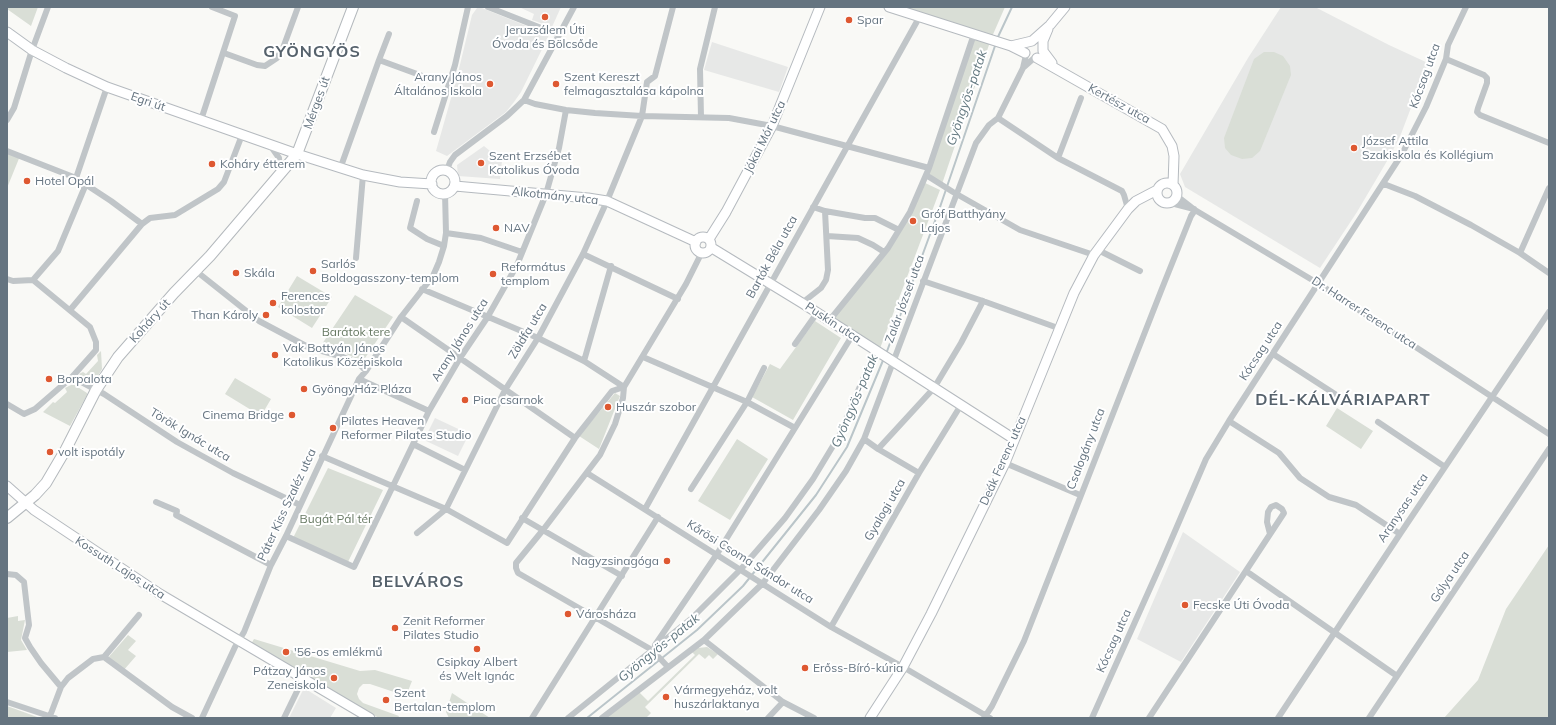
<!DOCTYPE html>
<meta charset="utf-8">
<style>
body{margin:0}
#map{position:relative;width:1556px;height:725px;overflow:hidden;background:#f9f9f6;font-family:Mulish,sans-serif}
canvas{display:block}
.frame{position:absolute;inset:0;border:8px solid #657480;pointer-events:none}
</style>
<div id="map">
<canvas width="1556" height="725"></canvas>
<div class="frame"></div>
</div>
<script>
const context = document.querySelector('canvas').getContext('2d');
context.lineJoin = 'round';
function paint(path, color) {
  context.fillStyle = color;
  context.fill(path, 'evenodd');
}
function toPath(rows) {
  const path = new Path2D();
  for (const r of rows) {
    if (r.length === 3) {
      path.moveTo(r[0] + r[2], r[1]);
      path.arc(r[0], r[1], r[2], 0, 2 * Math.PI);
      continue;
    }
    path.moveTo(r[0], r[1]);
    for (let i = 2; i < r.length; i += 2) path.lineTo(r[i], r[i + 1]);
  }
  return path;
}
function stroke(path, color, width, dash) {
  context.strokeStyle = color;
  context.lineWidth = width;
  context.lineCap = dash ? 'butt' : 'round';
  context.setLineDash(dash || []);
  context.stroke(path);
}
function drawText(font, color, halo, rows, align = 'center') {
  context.font = font + ' Mulish,sans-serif';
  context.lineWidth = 4;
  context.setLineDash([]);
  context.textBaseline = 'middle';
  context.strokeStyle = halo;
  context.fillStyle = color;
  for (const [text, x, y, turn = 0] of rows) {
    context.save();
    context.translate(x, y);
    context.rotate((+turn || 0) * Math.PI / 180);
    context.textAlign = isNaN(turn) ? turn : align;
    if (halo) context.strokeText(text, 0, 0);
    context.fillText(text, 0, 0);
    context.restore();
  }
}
paint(toPath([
 [519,7,561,7,552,27,532,20,534,14],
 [1281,7,1315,7,1389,45,1428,63,1401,134,1390,156,1357,212,1320,268,1185,187,1180,174,1248,58],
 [477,8,482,8,549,35,521,92,514,102,506,112,447,156,436,151,457,77,472,15],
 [712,42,788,67,779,92,704,70],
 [484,146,502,161,500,179,458,176,457,165],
 [435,418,469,434,458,456,424,440],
 [1183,532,1240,572,1181,662,1137,639],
 [304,688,336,708,330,718,289,718]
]), '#e7e8e7');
paint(toPath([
 [7,7,38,7,31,26,7,9],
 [889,7,1005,7,991,39,942,184,927,172,974,34],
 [1264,52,1274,52,1283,56,1290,66,1291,75,1260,151,1252,158,1242,159,1231,155,1225,148,1224,138,1254,59],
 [7,151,20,156,7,188],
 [923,182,940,190,879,351,832,320,884,256],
 [297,276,332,297,312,328,278,307],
 [355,295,393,317,365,358,360,360,346,354,320,347],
 [815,321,841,338,793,420,752,397,770,364,780,369],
 [101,351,102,369,95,381,89,381,79,374,83,372,86,374,98,361,97,355],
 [235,378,271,399,261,416,225,394],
 [73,384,87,393,87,395,70,426,43,412,53,402,55,403,67,392,65,388],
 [615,393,620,396,599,449,579,436],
 [1337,408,1373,431,1361,449,1326,426],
 [737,439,768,459,730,520,698,501],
 [328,468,383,490,348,562,293,538],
 [1549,545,1549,718,1444,718,1478,680,1506,609],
 [18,616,18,621,25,620,21,640,27,650,7,652,7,618],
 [128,635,136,641,128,650,136,656,123,671,107,659],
 [254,639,360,671,375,670,412,681,406,696,370,684,363,684,359,688,357,694,359,699,363,703,399,716,398,718,379,718,341,698,251,644],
 [707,647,718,654,713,659,709,655,705,659,699,654,645,707,651,713,646,718,624,718,622,717,621,718,602,718,638,691,648,701,695,655,692,652,698,648],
 [452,693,490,718,449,718,446,712],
 [7,706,40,718,7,718]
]), '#d9ded6');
stroke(toPath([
 [997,39,1012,7],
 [886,354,939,210,996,43],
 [587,718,697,630,743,586,816,495,847,447,884,358]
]), '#bac5c9', 2);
const secondary = toPath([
 [889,7,1011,46,1025,53],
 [1048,29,1043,41,1043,51,1052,63],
 [7,32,32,50,66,68,107,87,297,154,363,175,400,182,432,184],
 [1011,46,1032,41,1050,25,1065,7],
 [1037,58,1162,129,1172,146,1174,156,1173,185],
 [443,182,12],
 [1167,193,10],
 [455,186,588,198,607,201,696,242],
 [703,245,8],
 [709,239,726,212,772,126,820,7],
 [712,248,802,303,1014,439],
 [7,486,34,510,160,594,370,718],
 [870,718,903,667,931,614,1005,463,1074,293,1094,255,1128,209,1136,201,1157,190]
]);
const primary = toPath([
 [7,518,35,495,46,483,66,449,96,390,118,357,174,293,210,256,297,154,353,7]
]);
stroke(secondary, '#b5babf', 11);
stroke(primary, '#b4b9bd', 12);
stroke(toPath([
 [488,7,559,35],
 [224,53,257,65,265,66,277,58,283,48,298,7],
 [1446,59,1484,75,1487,78,1487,83,1478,108,1477,112,1480,115,1549,143],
 [379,60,389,34],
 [1024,67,1033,59],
 [524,100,535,104,566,110,595,113,642,116,729,118,772,126,929,168],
 [701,117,700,69,715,7],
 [998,118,1058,158,1122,191,1124,195,1128,209],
 [7,120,14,108,32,50,48,7],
 [201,120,235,16,212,7],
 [434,132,455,65,468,7],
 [270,145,279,158,280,173],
 [7,151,76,178,111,201,142,224],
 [1058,158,1081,98],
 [340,169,379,60,428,78],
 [447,170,450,162,455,155,507,116,524,100,574,7],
 [926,175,953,192,1020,230,1094,255],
 [76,178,107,87],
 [1384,184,1415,196,1471,225,1520,253,1549,273],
 [1177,196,1195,210,1319,284,1549,434],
 [417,201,410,228,427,239,444,246],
 [1171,203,1194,209],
 [825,211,865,218,875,218,899,230],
 [446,233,481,238,522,252],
 [827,236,858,238,873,245,884,252],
 [1098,250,1140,271],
 [1520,253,1549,188],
 [583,254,678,299],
 [356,258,363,175],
 [196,271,259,321,308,347,343,357,359,364,366,371],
 [7,279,13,281,33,280],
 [33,280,58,251,86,184],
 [923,281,983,301,1058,328],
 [422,289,538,338,584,361,624,387],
 [802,303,821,288,826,280,828,270,825,211,813,207],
 [70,310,142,224,150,218,175,215,218,189,224,182,242,135],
 [401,317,575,438],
 [829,321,888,248,910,212,929,168,974,34],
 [795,344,817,313],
 [1273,354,1338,396],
 [643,357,747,402,795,428],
 [584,361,611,266],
 [72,377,104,394,177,442,233,473,300,505],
 [359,379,429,411],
 [7,404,24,414,35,409,72,377,96,350,96,342,90,327,33,280],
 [1229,421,1279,453,1300,478,1329,497,1356,505,1400,534],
 [1378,422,1445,467],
 [864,439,878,449,919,473],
 [413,444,465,470],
 [878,449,934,388,961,343,983,301],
 [322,456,446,509,507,543,575,438,612,391,624,387],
 [1005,463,1080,495],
 [587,473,831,627,903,667,990,718],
 [691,489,747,402,764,368],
 [156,502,177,511,176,515,271,565],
 [645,509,920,16],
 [522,518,622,576],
 [417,533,446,509,505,390,538,338,583,254,607,201,642,116,647,82,655,76,673,7],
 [286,536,354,567,429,411,460,358,487,318,517,265,546,194,559,148,566,110],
 [1246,571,1397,676],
 [7,574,16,575,24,582,29,625,25,638,30,647,41,663,61,687],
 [831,627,919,473,961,405],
 [704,640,783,702,814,718],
 [655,645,717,554,852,336],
 [104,657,172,707,192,718],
 [668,667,652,650,518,573,516,568,516,563,543,530,600,455,615,424,623,398,624,387,686,284,701,254],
 [7,702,55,718],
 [50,716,61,687,68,678,93,659,104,657,139,615],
 [202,718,235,647,244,632,271,565,286,536,359,379,366,371,401,317,433,276,439,262,444,246,446,233,445,193],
 [284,718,303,679],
 [532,718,658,517],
 [568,718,692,618,741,569,785,518,813,479,839,436,875,351],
 [602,718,704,640,763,583,819,510,846,471,864,439,976,143,989,125,998,118,1023,68,1026,55],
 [768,718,783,702],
 [984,718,992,706,1024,641,1161,291,1191,216,1195,210],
 [1092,718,1160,566,1206,459,1229,421,1402,154,1426,107,1446,59,1448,45,1466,7],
 [1149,718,1284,513,1282,509,1276,505,1271,507,1268,512,1267,522,1270,534],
 [1278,718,1400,534,1549,312],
 [1369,718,1549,449]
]), '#c0c5c8', 6);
stroke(secondary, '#fff', 9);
stroke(primary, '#fff', 10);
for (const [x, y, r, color] of [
 [545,17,4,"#de5831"],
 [849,20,4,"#de5831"],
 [490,84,4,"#de5831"],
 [556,84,4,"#de5831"],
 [1354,148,4,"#de5831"],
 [481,163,4,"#de5831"],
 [212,164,4,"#de5831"],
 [27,181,4,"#de5831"],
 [913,221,4,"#de5831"],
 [496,228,4,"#de5831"],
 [313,271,4,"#de5831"],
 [236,273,4,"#de5831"],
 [493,274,4,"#de5831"],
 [273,303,4,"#de5831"],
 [266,315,4,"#de5831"],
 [275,355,4,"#de5831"],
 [49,379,4,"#de5831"],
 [304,389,4,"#de5831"],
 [465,400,4,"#de5831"],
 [608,407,4,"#de5831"],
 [292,415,4,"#de5831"],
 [333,428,4,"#de5831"],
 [50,452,4,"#de5831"],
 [667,561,4,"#de5831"],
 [1185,605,4,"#de5831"],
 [568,614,4,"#de5831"],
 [395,628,4,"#de5831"],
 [477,649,4,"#de5831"],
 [286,652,4,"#de5831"],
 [805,668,4,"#de5831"],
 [334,678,4,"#de5831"],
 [666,697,4,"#de5831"],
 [386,700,4,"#de5831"]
]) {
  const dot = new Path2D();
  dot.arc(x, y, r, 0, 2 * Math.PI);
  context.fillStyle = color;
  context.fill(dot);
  stroke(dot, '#fff', 1.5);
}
drawText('12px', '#657480', '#fff', [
 ["Spar",857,20],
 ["Jeruzsálem Úti",545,30,"center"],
 ["Óvoda és Bölcsőde",545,44,"center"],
 ["Arany János",482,77,"right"],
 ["Általános Iskola",482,91,"right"],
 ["Szent Kereszt",564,77],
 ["felmagasztalása kápolna",564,91],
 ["József Attila",1362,141],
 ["Szakiskola és Kollégium",1362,155],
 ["Szent Erzsébet",489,156],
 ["Katolikus Óvoda",489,170],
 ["Koháry étterem",220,164],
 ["Hotel Opál",35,181],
 ["Gróf Batthyány",921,214],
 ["Lajos",921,228],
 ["NAV",504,228],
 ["Sarlós",321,264],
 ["Boldogasszony-templom",321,278],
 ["Református",501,267],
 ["templom",501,281],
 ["Skála",244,273],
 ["Ferences",281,296],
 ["kolostor",281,310],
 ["Than Károly",258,315,"right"],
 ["Vak Bottyán János",283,348],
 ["Katolikus Középiskola",283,362],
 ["Borpalota",57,379],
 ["GyöngyHáz Pláza",312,389],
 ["Piac csarnok",473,400],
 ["Huszár szobor",616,407],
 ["Cinema Bridge",284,415,"right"],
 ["Pilates Heaven",341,421],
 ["Reformer Pilates Studio",341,435],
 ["volt ispotály",58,452],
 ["Nagyzsinagóga",659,561,"right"],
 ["Fecske Úti Óvoda",1193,605],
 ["Városháza",576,614],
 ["Zenit Reformer",403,621],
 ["Pilates Studio",403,635],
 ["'56-os emlékmű",294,652],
 ["Csipkay Albert",477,662,"center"],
 ["és Welt Ignác",477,676,"center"],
 ["Erőss-Bíró-kúria",813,668],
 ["Pátzay János",326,671,"right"],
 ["Zeneiskola",326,685,"right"],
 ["Vármegyeház, volt",674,690],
 ["huszárlaktanya",674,704],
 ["Szent",394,693],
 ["Bertalan-templom",394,707]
], 'left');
drawText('12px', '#657480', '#fff', [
 ["Kócsag utca",1425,76,-70],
 ["Egri út",148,102,19],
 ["Mérges út",317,103,-70],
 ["Kertész utca",1119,104,29],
 ["Jókai Mór utca",765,137,-64],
 ["Alkotmány utca",555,196,6],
 ["Bartók Béla utca",772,257,-61],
 ["Zalár József utca",905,299,-70],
 ["Dr. Harrer Ferenc utca",1364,313,33],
 ["Koháry út",150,321,-48],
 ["Puskin utca",833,323,33],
 ["Zöldfa utca",528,331,-59],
 ["Arany János utca",460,340,-58],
 ["Kócsag utca",1261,351,-57],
 ["Török Ignác utca",190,435,31],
 ["Csalogány utca",1086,449,-69],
 ["Deák Ferenc utca",1003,461,-66],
 ["Páter Kiss Szaléz utca",287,505,-65],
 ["Aranysas utca",1403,508,-56],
 ["Gyalogi utca",885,510,-60],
 ["Kőrösi Csoma Sándor utca",750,562,32],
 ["Kossuth Lajos utca",120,568,33],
 ["Gólya utca",1450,577,-56],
 ["Kócsag utca",1114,641,-66]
]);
drawText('12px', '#677963', '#fff', [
 ["Barátok tere",356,332],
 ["Bugát Pál tér",336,519]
]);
drawText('italic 13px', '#657a82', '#fff', [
 ["Gyöngyös-patak",967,98,-71],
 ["Gyöngyös-patak",855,401,-67],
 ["Gyöngyös-patak",659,648,-39]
]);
context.letterSpacing = '1px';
drawText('bold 16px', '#56626c', '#fff', [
 ["GYÖNGYÖS",312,52],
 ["DÉL-KÁLVÁRIAPART",1343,400],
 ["BELVÁROS",418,582]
]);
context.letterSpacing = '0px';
</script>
